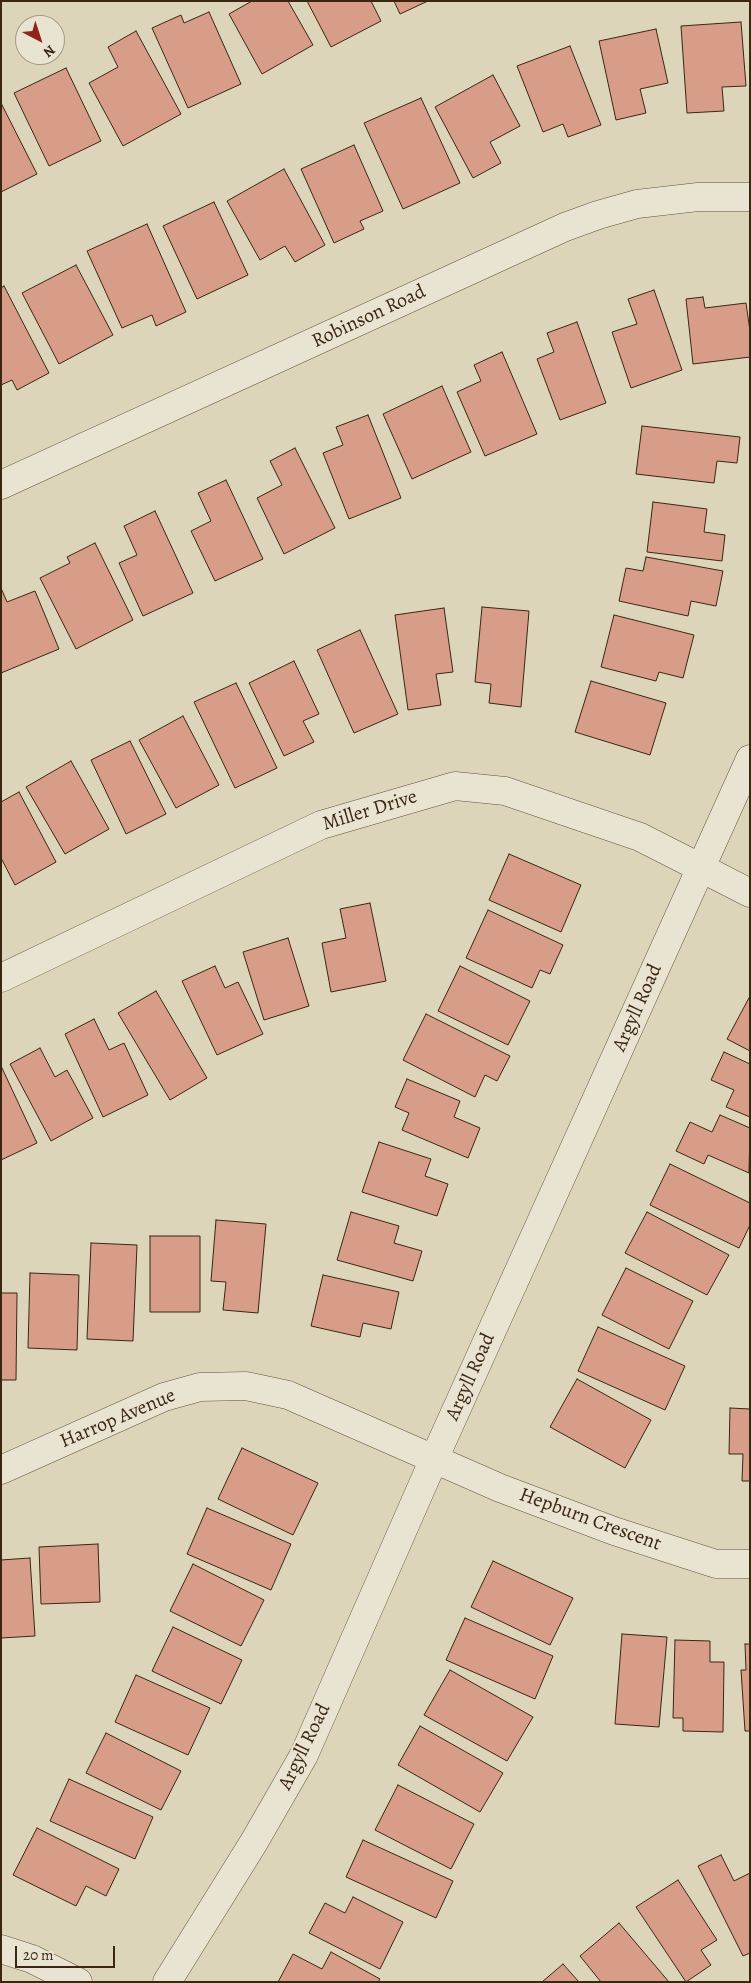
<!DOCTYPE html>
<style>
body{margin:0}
#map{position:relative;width:751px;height:1983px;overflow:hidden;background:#ddd5ba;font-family:Alegreya,serif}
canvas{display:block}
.frame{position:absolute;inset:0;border:2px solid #3a2611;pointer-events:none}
.north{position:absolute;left:15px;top:15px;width:50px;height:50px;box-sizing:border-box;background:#e9e4d2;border:1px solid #a39885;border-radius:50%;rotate:140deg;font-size:14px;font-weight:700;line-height:20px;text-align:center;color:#3a2611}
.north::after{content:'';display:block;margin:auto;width:18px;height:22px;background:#8f2418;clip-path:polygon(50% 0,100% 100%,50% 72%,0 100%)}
.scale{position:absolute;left:15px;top:1946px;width:100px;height:22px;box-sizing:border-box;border:2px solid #3a2611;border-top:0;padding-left:6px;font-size:15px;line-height:18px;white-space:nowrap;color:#3a2611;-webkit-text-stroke:4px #e9e4d2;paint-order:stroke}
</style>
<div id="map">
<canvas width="751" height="1983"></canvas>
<div class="frame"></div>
<div class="north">N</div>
<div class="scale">20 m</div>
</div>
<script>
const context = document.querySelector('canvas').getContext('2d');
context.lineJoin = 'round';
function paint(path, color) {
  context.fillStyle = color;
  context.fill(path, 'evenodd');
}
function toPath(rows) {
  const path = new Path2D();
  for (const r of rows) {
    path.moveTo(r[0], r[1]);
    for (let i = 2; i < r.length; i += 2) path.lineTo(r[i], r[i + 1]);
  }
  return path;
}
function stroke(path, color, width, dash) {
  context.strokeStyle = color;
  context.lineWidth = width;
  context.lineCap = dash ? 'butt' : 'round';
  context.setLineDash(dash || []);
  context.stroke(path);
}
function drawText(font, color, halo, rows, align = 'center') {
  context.font = font + ' Alegreya,serif';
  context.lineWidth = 4.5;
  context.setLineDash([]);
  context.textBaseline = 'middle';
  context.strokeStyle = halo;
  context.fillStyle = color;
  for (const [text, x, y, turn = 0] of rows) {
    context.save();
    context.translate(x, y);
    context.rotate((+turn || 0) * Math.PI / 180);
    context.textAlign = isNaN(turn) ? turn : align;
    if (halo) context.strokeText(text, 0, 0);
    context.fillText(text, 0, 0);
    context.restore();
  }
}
const building = toPath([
 [252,1,288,1,313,45,262,74,229,14,252,1],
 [307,1,371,1,381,21,331,47,307,1],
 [394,1,428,1,400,14,394,1],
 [209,12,241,84,188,108,152,28,181,15,184,23,209,12],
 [741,22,746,86,722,87,724,111,687,113,681,26,741,22],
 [656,29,668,83,640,89,646,113,616,120,599,41,656,29],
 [136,31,181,114,123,146,89,83,118,67,108,47,136,31],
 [570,46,601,125,568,137,563,124,543,132,517,66,570,46],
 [66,68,101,141,49,166,14,93,66,68],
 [493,75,520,126,490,142,501,163,473,178,435,107,493,75],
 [421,98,460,183,403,209,364,123,421,98],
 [1,103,37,174,1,192,1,103],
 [354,145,383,211,360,221,364,229,334,243,301,169,354,145],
 [284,169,325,245,295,262,285,246,260,260,227,201,284,169],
 [214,202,248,275,197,299,163,226,214,202],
 [147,224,186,312,156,326,152,315,122,328,87,251,147,224],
 [76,265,113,335,59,364,22,293,76,265],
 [4,286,49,373,17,390,12,380,1,385,1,288,4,286],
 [654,290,682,370,631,388,612,332,637,324,628,299,654,290],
 [703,297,705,308,746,303,750,331,750,357,693,364,686,299,703,297],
 [577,322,606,403,560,420,537,359,554,352,547,333,577,322],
 [502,352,537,434,485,456,457,392,481,381,474,365,502,352],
 [442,386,471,452,412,479,383,414,442,386],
 [368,415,401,498,349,519,323,453,343,445,336,427,368,415],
 [642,426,740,437,737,463,717,461,714,483,636,474,642,426],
 [295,448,335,528,284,554,257,498,282,485,270,461,295,448],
 [226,480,263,559,215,581,191,531,211,521,198,493,226,480],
 [653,502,707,509,704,532,725,535,722,561,647,552,653,502],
 [155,511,193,593,143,616,119,563,137,555,124,526,155,511],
 [95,543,133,620,76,649,40,578,70,563,67,557,95,543],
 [646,557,723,571,716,606,691,601,688,616,619,601,626,568,643,571,646,557],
 [1,588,7,602,35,591,59,649,1,673,1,588],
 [482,607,529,611,521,707,489,703,491,684,475,682,482,607],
 [444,608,453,672,436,674,441,705,408,710,395,615,444,608],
 [614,615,694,635,683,678,659,672,656,681,601,667,614,615],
 [360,630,398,714,354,733,317,650,360,630],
 [294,661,319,714,303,721,314,742,284,756,249,683,294,661],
 [591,681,666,703,650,755,575,732,591,681],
 [236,683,277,768,235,788,194,702,236,683],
 [183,716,219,785,176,808,139,740,183,716],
 [130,741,166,814,126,834,91,760,130,741],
 [71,761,109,829,65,854,26,787,71,761],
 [19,792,56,862,15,885,1,858,1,802,19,792],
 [509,854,581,885,561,932,489,900,509,854],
 [370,903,386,981,331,992,322,943,346,938,340,909,370,903],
 [488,910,563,945,550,974,540,970,532,988,466,958,488,910],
 [288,938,309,1006,264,1020,243,952,288,938],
 [215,966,225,988,238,982,263,1034,217,1055,182,981,215,966],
 [460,966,530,1001,508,1045,438,1011,460,966],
 [156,991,207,1078,170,1100,118,1013,156,991],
 [750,996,750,1051,727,1039,750,996],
 [426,1014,510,1056,497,1081,485,1075,475,1097,403,1060,426,1014],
 [94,1019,109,1050,124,1043,148,1095,103,1117,65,1034,94,1019],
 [40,1048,55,1077,67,1070,93,1118,51,1141,10,1064,40,1048],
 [724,1052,750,1064,750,1117,726,1107,734,1090,711,1080,724,1052],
 [2,1068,37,1143,1,1160,1,1068,2,1068],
 [407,1079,460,1101,454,1117,480,1128,468,1158,402,1130,409,1113,395,1107,407,1079],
 [720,1115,750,1128,749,1173,708,1155,704,1164,676,1151,690,1122,712,1132,720,1115],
 [379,1142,431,1159,425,1176,448,1184,437,1216,362,1192,379,1142],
 [670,1164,750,1203,750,1225,739,1248,650,1205,670,1164],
 [351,1212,399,1226,394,1243,422,1251,413,1281,337,1260,351,1212],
 [647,1212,729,1255,707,1295,625,1253,647,1212],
 [216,1220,266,1224,258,1313,223,1310,226,1282,211,1281,216,1220],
 [150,1236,200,1236,200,1312,150,1312,150,1236],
 [91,1243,137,1245,133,1341,87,1339,91,1243],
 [626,1268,693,1301,669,1349,602,1315,626,1268],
 [30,1273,79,1275,77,1350,28,1348,30,1273],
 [323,1275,399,1292,391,1329,363,1323,360,1337,311,1326,323,1275],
 [1,1293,17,1293,16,1380,1,1380,1,1293],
 [598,1327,685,1366,665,1410,578,1371,598,1327],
 [577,1379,651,1420,625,1468,550,1427,577,1379],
 [730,1408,750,1409,750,1481,742,1481,743,1454,729,1454,730,1408],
 [242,1448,318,1483,293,1535,218,1499,242,1448],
 [207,1508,291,1544,271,1590,187,1554,207,1508],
 [98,1544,100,1602,41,1604,39,1547,98,1544],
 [30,1558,35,1636,1,1638,1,1560,30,1558],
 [493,1561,573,1598,550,1645,471,1607,493,1561],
 [193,1564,264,1600,241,1646,170,1611,193,1564],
 [465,1618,553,1656,535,1699,446,1660,465,1618],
 [173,1627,242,1660,221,1704,152,1671,173,1627],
 [622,1634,667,1637,659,1727,615,1724,622,1634],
 [675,1640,710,1641,710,1662,724,1662,723,1732,683,1731,683,1718,673,1718,675,1640],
 [745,1644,750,1644,750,1731,745,1731,741,1670,746,1670,745,1644],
 [450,1670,533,1717,507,1761,424,1715,450,1670],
 [136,1675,210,1708,188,1755,115,1722,136,1675],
 [420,1726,503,1773,480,1812,398,1765,420,1726],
 [106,1733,181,1771,161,1810,86,1773,106,1733],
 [69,1779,153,1817,135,1859,50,1821,69,1779],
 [398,1785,474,1824,451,1869,375,1830,398,1785],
 [37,1828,119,1869,106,1896,86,1886,76,1906,13,1875,37,1828],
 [363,1840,453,1881,436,1918,346,1877,363,1840],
 [721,1855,734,1881,750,1873,750,1953,743,1956,698,1866,721,1855],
 [678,1880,717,1940,701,1950,711,1965,686,1982,636,1907,678,1880],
 [353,1897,403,1922,380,1969,309,1933,325,1903,345,1913,353,1897],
 [619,1923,669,1982,601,1982,580,1956,619,1923],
 [331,1952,380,1979,378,1982,278,1982,293,1954,322,1969,331,1952],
 [563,1964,579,1982,542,1982,563,1964]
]);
paint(building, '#d79d89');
stroke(building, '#3a2611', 1);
const minor = toPath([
 [1,485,565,227,598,215,637,204,698,197,750,197],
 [1,978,321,825,455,786,505,791,640,837,701,868],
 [1,1470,164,1397,200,1387,246,1386,288,1395,500,1488,614,1531,716,1564,750,1564],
 [1,1949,32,1959,78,1982]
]);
const tertiary = toPath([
 [701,868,750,893],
 [167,1982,254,1842,304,1755,434,1459,750,759]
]);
stroke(minor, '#63523b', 29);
stroke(tertiary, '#63523b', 29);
stroke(minor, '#e9e4d2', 28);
stroke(tertiary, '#e9e4d2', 28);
drawText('20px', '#3a2611', '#e9e4d2', [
 ["Robinson Road",369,317,-25],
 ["Miller Drive",370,811,-17],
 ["Argyll Road",638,1008,-66],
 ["Argyll Road",471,1377,-66],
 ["Harrop Avenue",118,1419,-23],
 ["Hepburn Crescent",590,1520,20],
 ["Argyll Road",305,1747,-64]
]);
</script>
